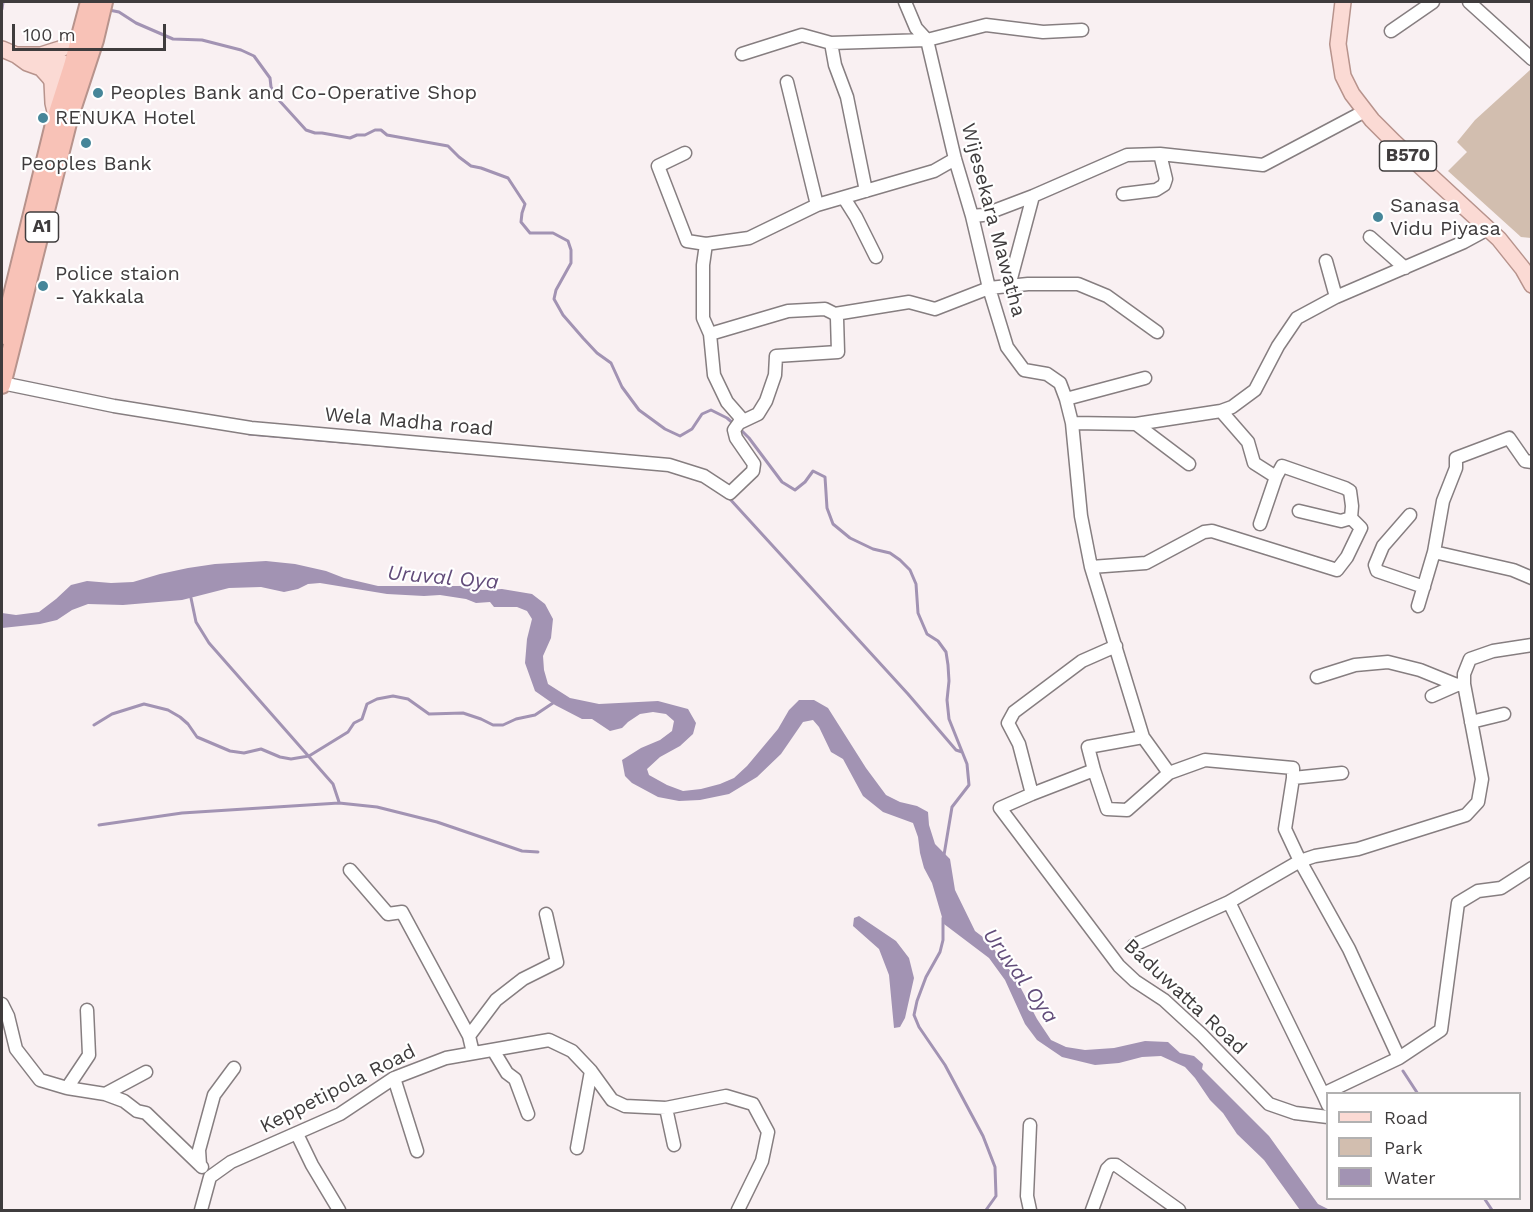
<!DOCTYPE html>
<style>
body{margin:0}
#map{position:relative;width:1533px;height:1212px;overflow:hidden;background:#f9f0f2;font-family:"Work Sans",sans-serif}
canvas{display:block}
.frame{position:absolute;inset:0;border:3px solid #3f3c3d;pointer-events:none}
.legend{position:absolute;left:1326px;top:1092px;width:195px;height:108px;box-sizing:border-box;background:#fff;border:2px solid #b2b1b1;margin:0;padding:8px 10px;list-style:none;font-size:18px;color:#3f3c3d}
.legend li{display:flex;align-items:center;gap:12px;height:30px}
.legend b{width:30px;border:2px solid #b2b1b1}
.scale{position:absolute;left:12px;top:24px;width:154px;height:27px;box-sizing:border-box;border:3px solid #3f3c3d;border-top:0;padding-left:8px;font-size:18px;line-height:21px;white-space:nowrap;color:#3f3c3d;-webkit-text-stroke:4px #fff;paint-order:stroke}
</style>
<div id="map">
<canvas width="1533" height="1212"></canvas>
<div class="frame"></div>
<ul class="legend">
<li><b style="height:8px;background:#fbdad4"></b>Road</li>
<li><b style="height:16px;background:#d2beaf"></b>Park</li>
<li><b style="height:16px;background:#a293b3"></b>Water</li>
</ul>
<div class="scale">100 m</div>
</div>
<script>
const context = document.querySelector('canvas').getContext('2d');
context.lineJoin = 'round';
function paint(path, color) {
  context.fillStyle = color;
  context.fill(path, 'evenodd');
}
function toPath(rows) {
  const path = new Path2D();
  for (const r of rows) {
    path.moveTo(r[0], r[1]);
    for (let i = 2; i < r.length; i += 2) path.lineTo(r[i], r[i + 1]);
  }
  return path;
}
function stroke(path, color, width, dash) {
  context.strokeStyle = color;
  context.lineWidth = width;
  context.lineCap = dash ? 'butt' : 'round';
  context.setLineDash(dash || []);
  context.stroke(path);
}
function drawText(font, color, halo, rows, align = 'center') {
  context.font = font + ' "Work Sans",sans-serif';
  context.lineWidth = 4.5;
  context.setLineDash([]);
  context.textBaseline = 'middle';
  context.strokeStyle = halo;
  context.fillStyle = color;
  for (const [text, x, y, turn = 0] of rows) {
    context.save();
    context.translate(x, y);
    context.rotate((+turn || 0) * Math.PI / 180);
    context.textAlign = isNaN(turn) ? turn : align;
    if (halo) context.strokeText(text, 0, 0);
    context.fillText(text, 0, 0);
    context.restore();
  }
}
paint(toPath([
 [1530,70,1532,72,1531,238,1521,237,1448,171,1467,152,1457,142,1475,120]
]), '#d2beaf');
paint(toPath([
 [266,561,295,564,326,571,344,578,378,586,469,586,482,590,502,589,532,594,545,604,553,619,551,638,543,656,544,670,548,684,570,698,599,704,658,701,688,709,696,723,693,734,680,746,660,757,647,769,649,775,667,785,683,791,701,789,720,784,734,778,747,766,778,729,789,710,799,700,814,700,828,708,866,768,886,795,900,802,917,806,928,812,929,825,935,844,950,859,955,890,975,931,992,944,998,957,1014,975,1037,1019,1051,1040,1066,1047,1085,1050,1114,1048,1145,1041,1168,1042,1180,1053,1194,1056,1203,1064,1202,1069,1269,1136,1318,1204,1330,1210,1300,1210,1264,1160,1237,1134,1223,1113,1210,1100,1195,1078,1185,1067,1161,1056,1142,1057,1119,1063,1095,1065,1062,1057,1037,1040,1025,1024,1005,980,989,958,944,924,932,883,924,868,920,853,918,837,913,823,883,812,863,796,843,759,831,752,819,727,813,720,803,722,781,754,757,777,729,794,700,800,679,801,658,797,632,783,625,776,622,760,641,748,660,740,672,731,674,721,666,714,653,712,640,714,628,722,622,728,610,731,592,719,582,719,555,705,535,691,525,663,527,639,532,619,527,611,517,607,494,607,490,602,476,603,466,599,440,595,424,596,387,594,320,583,308,584,298,589,284,592,261,587,229,588,182,600,123,605,88,604,72,610,57,620,40,624,2,628,2,613,16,615,39,612,56,599,71,585,87,581,111,583,133,582,160,574,188,568,215,564],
 [859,916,896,941,909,958,914,978,905,1018,900,1027,894,1028,889,975,879,949,853,926,854,918]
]), '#a293b3');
stroke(toPath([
 [2,9,3,2],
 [109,10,119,12,136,23,173,39,202,40,241,50,254,56,270,78,271,87,277,98,306,130,315,133,322,133,350,138,357,135,365,135,375,130,381,130,387,135,448,146,459,157,471,166,481,168,508,178,525,204,522,213,521,222,530,233,553,233,568,241,571,250,571,263,556,290,554,299,563,315,583,338,597,353,611,363,622,387,639,410,665,429,680,436,692,429,702,414,711,410,727,418,734,424],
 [739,428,749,438,782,482,795,490,805,482,813,471,825,477,827,508,833,524,850,538,873,549,890,553,900,560,910,570,916,584,918,613,927,634,938,641,946,652,948,665,949,681,947,700,949,719,967,764,969,785,952,807,944,855],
 [249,434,482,454],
 [729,498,908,694,956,750,962,752],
 [191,598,196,622,209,643,333,784,339,802],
 [94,725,112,714,144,704,168,710,180,717,188,724,197,737,230,751,244,753,261,749,280,757,291,759,309,756,348,732,354,723,362,719,367,704,377,699,393,696,408,699,429,714,463,713,481,719,493,725,503,725,516,719,535,715,553,703],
 [99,825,182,813,339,803,377,807,437,822,522,851,538,852],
 [943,918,943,940,940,952,926,977,917,1001,914,1015,919,1027,945,1065,983,1136,995,1167,996,1196,986,1210],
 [1403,1071,1418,1094],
 [1484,1198,1492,1210]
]), '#a293b3', 3);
const minor = toPath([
 [905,2,916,28,927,40,955,159,972,216,989,288,1007,347,1024,370,1047,374,1060,383,1066,399,1072,423,1081,516,1091,567,1143,737,1169,773,1205,760,1293,768,1293,778,1285,829,1300,861,1349,949,1399,1058],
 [1469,2,1532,59],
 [1391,31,1433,2],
 [831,43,835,65,847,97,866,191],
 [742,54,802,35,831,43,927,40,986,25,1043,32,1082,30],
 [787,82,817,205],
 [685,153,658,166,687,241,706,244,749,238,817,205,934,171,955,159],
 [1123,194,1156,190,1164,185,1166,179,1160,154],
 [844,198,856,217,876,257],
 [972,216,983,215,1033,196,1127,155,1160,154,1263,165,1365,111],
 [1370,237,1405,268],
 [706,244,703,265,703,318,710,334,714,375,727,402,741,418,739,423],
 [1326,261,1336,297],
 [1009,286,1033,196],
 [710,334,788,311,825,309,835,314,909,302,935,309,989,288,1028,284,1078,284,1107,296,1157,332],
 [2,383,114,406,251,428,669,465,704,476,730,493,753,471,754,464,736,438,734,430,739,423,758,414,766,401,775,375,776,356,838,352,837,318,835,314],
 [1066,399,1145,378],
 [1221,411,1248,442,1254,463,1276,477,1260,524],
 [1072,423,1136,424,1221,411,1232,407,1255,390,1278,346,1297,318,1336,297,1464,242,1488,229],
 [1136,424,1189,464],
 [1532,462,1525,461,1509,438,1456,458,1456,468,1443,501,1434,552,1513,570,1532,578],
 [1276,477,1282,466,1345,488,1350,491,1352,506,1351,518],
 [1410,515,1383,546,1375,565,1377,571,1424,587],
 [1091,567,1146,563,1204,532,1212,531,1337,570,1347,557,1361,528,1351,518,1341,521,1299,511],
 [1418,606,1434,552],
 [1116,646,1082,661,1014,712,1008,723,1019,744,1032,794,1094,770,1107,809,1127,810,1169,773],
 [1464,684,1464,674,1470,659,1493,651,1532,645],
 [1432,696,1457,685],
 [1471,722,1504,714],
 [1094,770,1088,747,1143,737],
 [1293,778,1342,773],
 [1032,794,1000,808,1119,966,1135,981,1164,1000,1202,1035,1269,1104,1295,1113,1328,1117],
 [350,870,388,914,402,912,469,1036,473,1053],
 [1229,902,1300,861,1315,856,1358,849,1466,815,1478,802,1482,779,1464,684,1457,685,1420,670,1388,662,1355,665,1317,677],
 [1134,945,1229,902,1323,1094],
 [2,1004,8,1016,16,1049,40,1080,67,1088,105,1094,124,1101,137,1111,146,1113,200,1165],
 [469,1036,496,1000,523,979,557,962,546,914],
 [493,1050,507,1073,515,1079,528,1114],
 [394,1078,417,1151],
 [67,1088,89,1055,87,1010],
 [105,1094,146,1072],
 [1328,1105,1323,1094,1399,1058,1441,1030,1458,903,1478,891,1501,888,1532,868],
 [666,1108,674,1145],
 [1030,1125,1027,1196,1030,1210],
 [297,1134,312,1165,339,1210],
 [577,1148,591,1071],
 [202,1167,200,1165,199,1150,214,1095,234,1068],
 [201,1210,210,1177,231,1162,340,1114,394,1078,446,1058,549,1040,572,1051,591,1071,612,1100,625,1106,666,1108,726,1096,753,1104,768,1132,762,1161,738,1210],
 [1092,1210,1107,1169,1111,1165,1116,1165,1179,1210]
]);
const major = toPath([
 [1343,2,1338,44,1343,76,1352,94,1372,120,1394,142,1499,239,1523,269,1532,285],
 [2,49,16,55,27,63,41,68,80,77],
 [16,55,41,55,69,65],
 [41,55,63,48,78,41],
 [41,68,50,78,52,82,53,103,56,116]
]);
const highway = toPath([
 [2,336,56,116,72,66,89,2],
 [2,385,69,119,95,40,104,2]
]);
stroke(minor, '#867e80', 15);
stroke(major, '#b7938c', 18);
stroke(highway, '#b7938c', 20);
stroke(minor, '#fff', 12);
stroke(major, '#fbdad4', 15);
stroke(highway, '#f8c2b7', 16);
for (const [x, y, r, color] of [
 [98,93,6,"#468699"],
 [43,118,6,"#468699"],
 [86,143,6,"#468699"],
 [1378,217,6,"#468699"],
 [43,286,6,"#468699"]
]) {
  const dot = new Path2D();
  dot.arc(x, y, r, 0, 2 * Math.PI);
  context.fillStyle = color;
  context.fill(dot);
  stroke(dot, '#fff', 2);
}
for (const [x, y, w] of [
 [1408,156,57],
 [42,227,33]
]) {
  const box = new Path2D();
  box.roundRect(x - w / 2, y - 15, w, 30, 4.5);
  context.fillStyle = '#fff';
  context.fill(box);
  stroke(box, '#3f3c3d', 1.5);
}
drawText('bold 18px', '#3f3c3d', null, [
 ["B570",1408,156],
 ["A1",42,227]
]);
drawText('20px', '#3f3c3d', '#fff', [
 ["Peoples Bank and Co-Operative Shop",110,93],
 ["RENUKA Hotel",55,118],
 ["Peoples Bank",86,164,"center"],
 ["Sanasa",1390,206],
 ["Vidu Piyasa",1390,229],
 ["Police staion",55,274],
 ["- Yakkala",55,297]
], 'left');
drawText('20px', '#3f3c3d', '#fff', [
 ["Wijesekara Mawatha",993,220,75],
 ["Wela Madha road",409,422,5],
 ["Baduwatta Road",1185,997,43],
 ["Keppetipola Road",338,1089,-27]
]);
drawText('italic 21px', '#624c7a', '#fff', [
 ["Uruval Oya",443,578,5],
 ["Uruval Oya",1020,976,54]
]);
</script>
